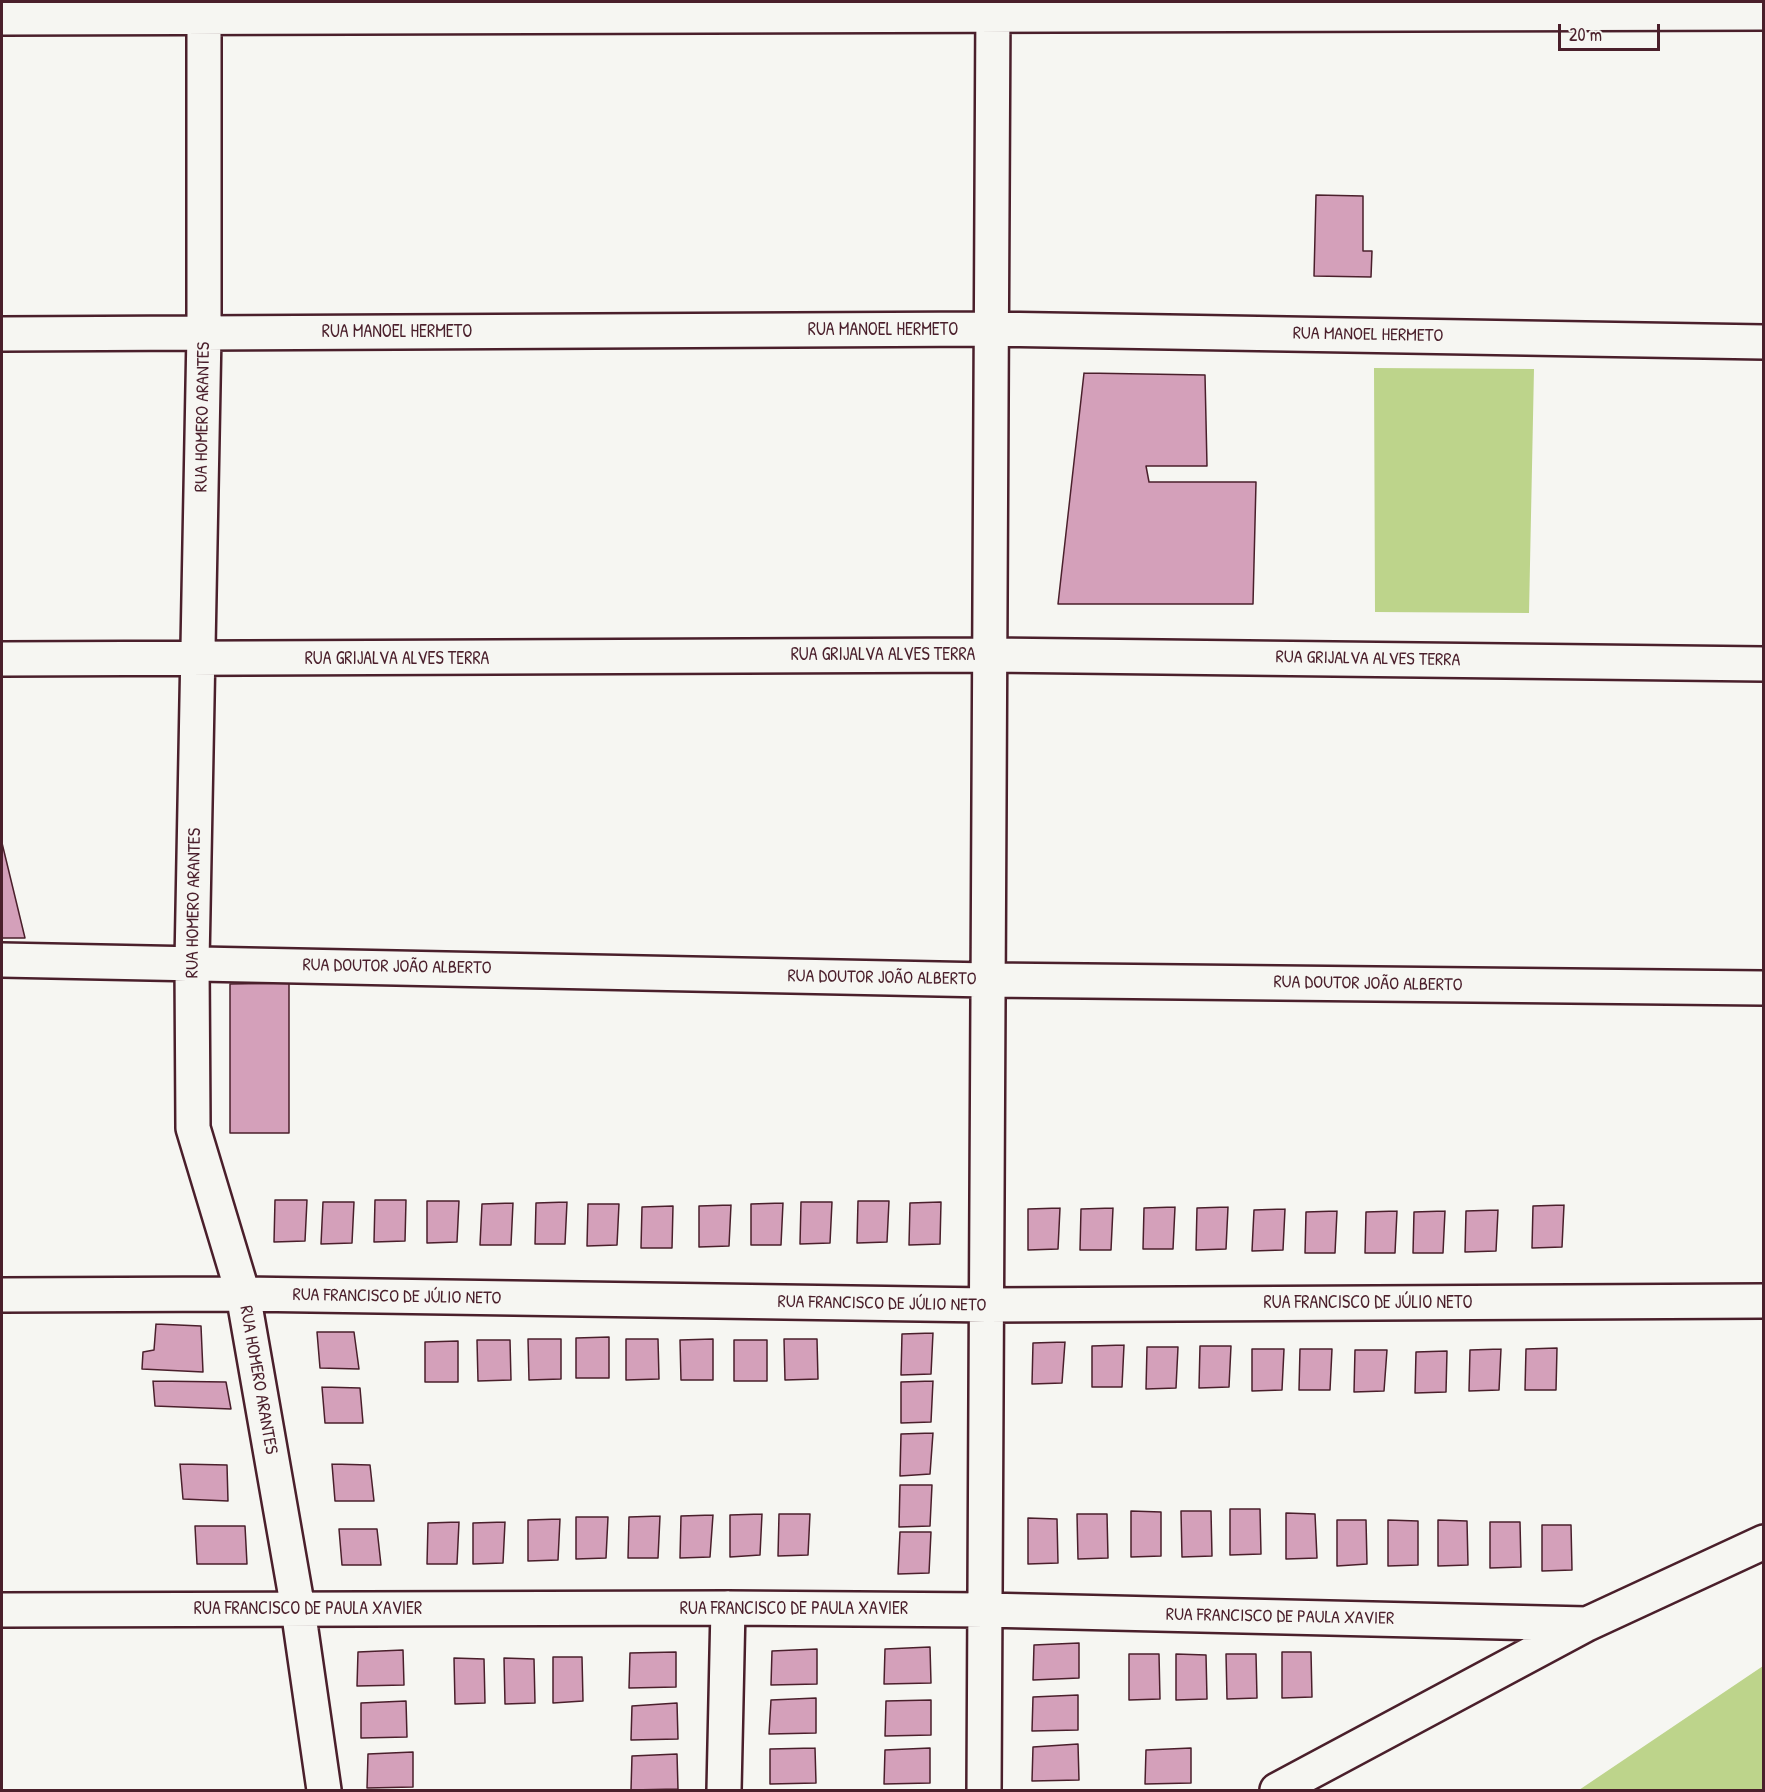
<!DOCTYPE html>
<meta charset="utf-8">
<style>
body{margin:0}
#map{position:relative;width:1765px;height:1792px;overflow:hidden;background:#f6f6f2;font-family:"Patrick Hand",sans-serif}
canvas{display:block}
.frame{position:absolute;inset:0;border:3px solid #4a1f2b;pointer-events:none}
.scale{position:absolute;left:1558px;top:24px;width:102px;height:27px;box-sizing:border-box;border:3px solid #4a1f2b;border-top:0;padding-left:8px;font-size:18px;line-height:21px;white-space:nowrap;color:#4a1f2b;-webkit-text-stroke:4px #f6f6f2;paint-order:stroke}
</style>
<div id="map">
<canvas width="1765" height="1792"></canvas>
<div class="frame"></div>
<div class="scale">20 m</div>
</div>
<script>
const context = document.querySelector('canvas').getContext('2d');
context.lineJoin = 'round';
function paint(path, color) {
  context.fillStyle = color;
  context.fill(path, 'evenodd');
}
function toPath(rows) {
  const path = new Path2D();
  for (const r of rows) {
    path.moveTo(r[0], r[1]);
    for (let i = 2; i < r.length; i += 2) path.lineTo(r[i], r[i + 1]);
  }
  return path;
}
function stroke(path, color, width, dash) {
  context.strokeStyle = color;
  context.lineWidth = width;
  context.lineCap = dash ? 'butt' : 'round';
  context.setLineDash(dash || []);
  context.stroke(path);
}
function drawText(font, color, halo, rows, align = 'center') {
  context.font = font + ' "Patrick Hand",sans-serif';
  context.lineWidth = 5;
  context.setLineDash([]);
  context.textBaseline = 'middle';
  context.strokeStyle = halo;
  context.fillStyle = color;
  for (const [text, x, y, turn = 0] of rows) {
    context.save();
    context.translate(x, y);
    context.rotate((+turn || 0) * Math.PI / 180);
    context.textAlign = isNaN(turn) ? turn : align;
    if (halo) context.strokeText(text, 0, 0);
    context.fillText(text, 0, 0);
    context.restore();
  }
}
paint(toPath([
 [1374,368,1534,369,1529,613,1375,612],
 [1763,1666,1763,1790,1579,1790]
]), '#bdd48b');
const building = toPath([
 [1316,195,1363,196,1363,251,1372,251,1371,277,1314,276,1316,195],
 [1084,373,1205,375,1207,466,1146,466,1149,482,1256,482,1253,604,1058,604,1084,373],
 [2,843,25,938,2,938,2,843],
 [289,983,289,1133,230,1133,230,984,289,983],
 [275,1200,307,1200,305,1241,274,1242,275,1200],
 [375,1200,406,1200,405,1241,374,1242,375,1200],
 [427,1201,459,1201,457,1242,427,1243,427,1201],
 [858,1201,889,1201,887,1242,857,1243,858,1201],
 [323,1202,354,1202,352,1243,321,1244,323,1202],
 [567,1202,565,1244,535,1244,536,1203,567,1202],
 [801,1202,832,1202,830,1243,800,1244,801,1202],
 [941,1202,940,1244,909,1245,910,1203,941,1202],
 [513,1203,511,1245,480,1245,482,1204,513,1203],
 [783,1203,781,1245,751,1245,751,1204,783,1203],
 [588,1204,619,1204,617,1245,587,1246,588,1204],
 [731,1205,729,1246,699,1247,699,1206,731,1205],
 [1564,1205,1562,1247,1532,1248,1533,1206,1564,1205],
 [673,1206,672,1248,641,1248,642,1207,673,1206],
 [1175,1207,1173,1249,1143,1249,1144,1208,1175,1207],
 [1228,1207,1226,1249,1196,1250,1197,1208,1228,1207],
 [1060,1208,1058,1249,1028,1250,1028,1209,1060,1208],
 [1113,1208,1111,1250,1080,1250,1081,1209,1113,1208],
 [1285,1209,1283,1250,1252,1251,1254,1210,1285,1209],
 [1498,1210,1496,1251,1465,1252,1466,1211,1498,1210],
 [1337,1211,1335,1253,1305,1253,1306,1212,1337,1211],
 [1397,1211,1395,1253,1365,1253,1366,1212,1397,1211],
 [1445,1211,1443,1253,1413,1253,1414,1212,1445,1211],
 [156,1324,201,1326,203,1372,142,1369,143,1352,154,1350,156,1324],
 [317,1332,354,1332,359,1369,320,1368,317,1332],
 [933,1333,931,1374,901,1375,902,1334,933,1333],
 [609,1337,609,1378,576,1378,576,1338,609,1337],
 [528,1339,561,1339,561,1379,529,1380,528,1339],
 [626,1339,658,1339,659,1379,626,1380,626,1339],
 [713,1339,713,1380,681,1380,680,1340,713,1339],
 [784,1339,817,1339,818,1379,785,1380,784,1339],
 [477,1340,510,1340,511,1380,478,1381,477,1340],
 [734,1340,767,1340,767,1381,734,1381,734,1340],
 [458,1341,458,1382,425,1382,425,1342,458,1341],
 [1065,1342,1062,1383,1032,1384,1033,1343,1065,1342],
 [1124,1345,1122,1387,1092,1387,1092,1346,1124,1345],
 [1200,1346,1231,1346,1229,1387,1199,1388,1200,1346],
 [1147,1347,1178,1347,1176,1388,1146,1389,1147,1347],
 [1557,1348,1556,1390,1525,1390,1526,1349,1557,1348],
 [1252,1349,1284,1349,1282,1390,1252,1391,1252,1349],
 [1300,1349,1332,1349,1330,1390,1299,1390,1300,1349],
 [1501,1349,1499,1390,1469,1391,1470,1350,1501,1349],
 [1355,1350,1387,1350,1384,1391,1354,1392,1355,1350],
 [1447,1351,1446,1392,1415,1393,1416,1352,1447,1351],
 [153,1381,226,1382,231,1409,155,1406,153,1381],
 [933,1381,931,1422,901,1423,901,1382,933,1381],
 [322,1387,360,1388,363,1423,325,1423,322,1387],
 [933,1433,930,1474,900,1476,901,1434,933,1433],
 [180,1464,227,1465,228,1501,183,1499,180,1464],
 [332,1464,370,1465,374,1501,335,1501,332,1464],
 [900,1485,932,1485,930,1526,899,1527,900,1485],
 [1230,1509,1260,1509,1261,1554,1230,1555,1230,1509],
 [1131,1511,1161,1512,1161,1556,1131,1557,1131,1511],
 [1181,1511,1211,1511,1212,1556,1182,1557,1181,1511],
 [1286,1513,1315,1514,1317,1558,1286,1559,1286,1513],
 [762,1514,760,1555,730,1557,730,1515,762,1514],
 [779,1514,810,1514,808,1555,778,1556,779,1514],
 [1077,1514,1107,1514,1108,1558,1078,1559,1077,1514],
 [713,1515,710,1557,680,1558,681,1516,713,1515],
 [660,1516,658,1558,628,1558,629,1517,660,1516],
 [576,1517,608,1517,606,1558,576,1559,576,1517],
 [1028,1518,1057,1519,1058,1563,1028,1564,1028,1518],
 [560,1519,558,1560,528,1561,528,1520,560,1519],
 [1337,1520,1366,1520,1367,1564,1337,1566,1337,1520],
 [1388,1520,1418,1521,1418,1565,1388,1566,1388,1520],
 [1438,1520,1467,1521,1468,1565,1438,1566,1438,1520],
 [459,1522,457,1564,427,1564,428,1523,459,1522],
 [505,1522,503,1563,473,1564,473,1523,505,1522],
 [1490,1522,1520,1522,1521,1567,1490,1568,1490,1522],
 [1542,1525,1571,1525,1572,1570,1542,1571,1542,1525],
 [195,1526,245,1526,247,1564,197,1564,195,1526],
 [339,1529,377,1529,381,1565,342,1565,339,1529],
 [900,1532,931,1532,929,1573,898,1574,900,1532],
 [1079,1643,1079,1678,1033,1680,1034,1645,1079,1643],
 [930,1647,931,1683,884,1684,885,1649,930,1647],
 [817,1649,817,1684,771,1685,772,1651,817,1649],
 [403,1650,404,1685,357,1686,358,1652,403,1650],
 [676,1652,676,1687,629,1688,630,1653,676,1652],
 [1282,1652,1311,1652,1312,1697,1282,1698,1282,1652],
 [1129,1654,1159,1654,1160,1699,1129,1700,1129,1654],
 [1176,1654,1206,1655,1207,1699,1176,1700,1176,1654],
 [1226,1654,1256,1654,1257,1698,1227,1699,1226,1654],
 [553,1657,582,1657,583,1701,553,1703,553,1657],
 [454,1658,484,1659,485,1703,455,1704,454,1658],
 [504,1658,534,1659,535,1703,505,1704,504,1658],
 [1078,1695,1078,1730,1032,1731,1033,1697,1078,1695],
 [816,1698,816,1733,769,1734,771,1700,816,1698],
 [931,1700,931,1735,885,1736,886,1701,931,1700],
 [406,1701,407,1737,361,1738,361,1703,406,1701],
 [677,1703,678,1739,631,1740,632,1706,677,1703],
 [1078,1744,1079,1780,1032,1781,1033,1747,1078,1744],
 [815,1748,816,1783,770,1784,770,1749,815,1748],
 [930,1748,930,1783,884,1784,885,1750,930,1748],
 [1191,1748,1191,1783,1145,1784,1146,1750,1191,1748],
 [413,1752,413,1787,367,1788,368,1754,413,1752],
 [677,1754,678,1789,631,1790,632,1756,677,1754]
]);
paint(building, '#d4a0ba');
stroke(building, '#4a1f2b', 1.5);
const minor = toPath([
 [204,2,204,333,192,962,193,1128,243,1294,298,1609,324,1790],
 [2,18,1764,13],
 [2,334,990,329,1764,342],
 [2,659,990,655,1764,664],
 [2,960,988,980,1764,988],
 [2,1295,243,1294,987,1305,1764,1301],
 [2,1610,728,1608,985,1610,1587,1624],
 [724,1790,728,1608],
 [984,1790,993,2],
 [1277,1790,1587,1624,1764,1542]
]);
stroke(minor, '#4a1f2b', 38);
stroke(minor, '#f6f6f2', 33);
drawText('18px', '#4a1f2b', '#f6f6f2', [
 ["RUA MANOEL HERMETO",883,330],
 ["RUA MANOEL HERMETO",397,332],
 ["RUA MANOEL HERMETO",1368,335,1],
 ["RUA HOMERO ARANTES",203,417,-89],
 ["RUA GRIJALVA ALVES TERRA",883,655],
 ["RUA GRIJALVA ALVES TERRA",397,659],
 ["RUA GRIJALVA ALVES TERRA",1368,659,1],
 ["RUA HOMERO ARANTES",194,903,-89],
 ["RUA DOUTOR JOÃO ALBERTO",397,967,1],
 ["RUA DOUTOR JOÃO ALBERTO",882,978,1],
 ["RUA DOUTOR JOÃO ALBERTO",1368,984,1],
 ["RUA FRANCISCO DE JÚLIO NETO",397,1297,1],
 ["RUA FRANCISCO DE JÚLIO NETO",1368,1303],
 ["RUA FRANCISCO DE JÚLIO NETO",882,1304,1],
 ["RUA HOMERO ARANTES",258,1380,80],
 ["RUA FRANCISCO DE PAULA XAVIER",308,1609],
 ["RUA FRANCISCO DE PAULA XAVIER",794,1609],
 ["RUA FRANCISCO DE PAULA XAVIER",1280,1617,1]
]);
</script>
